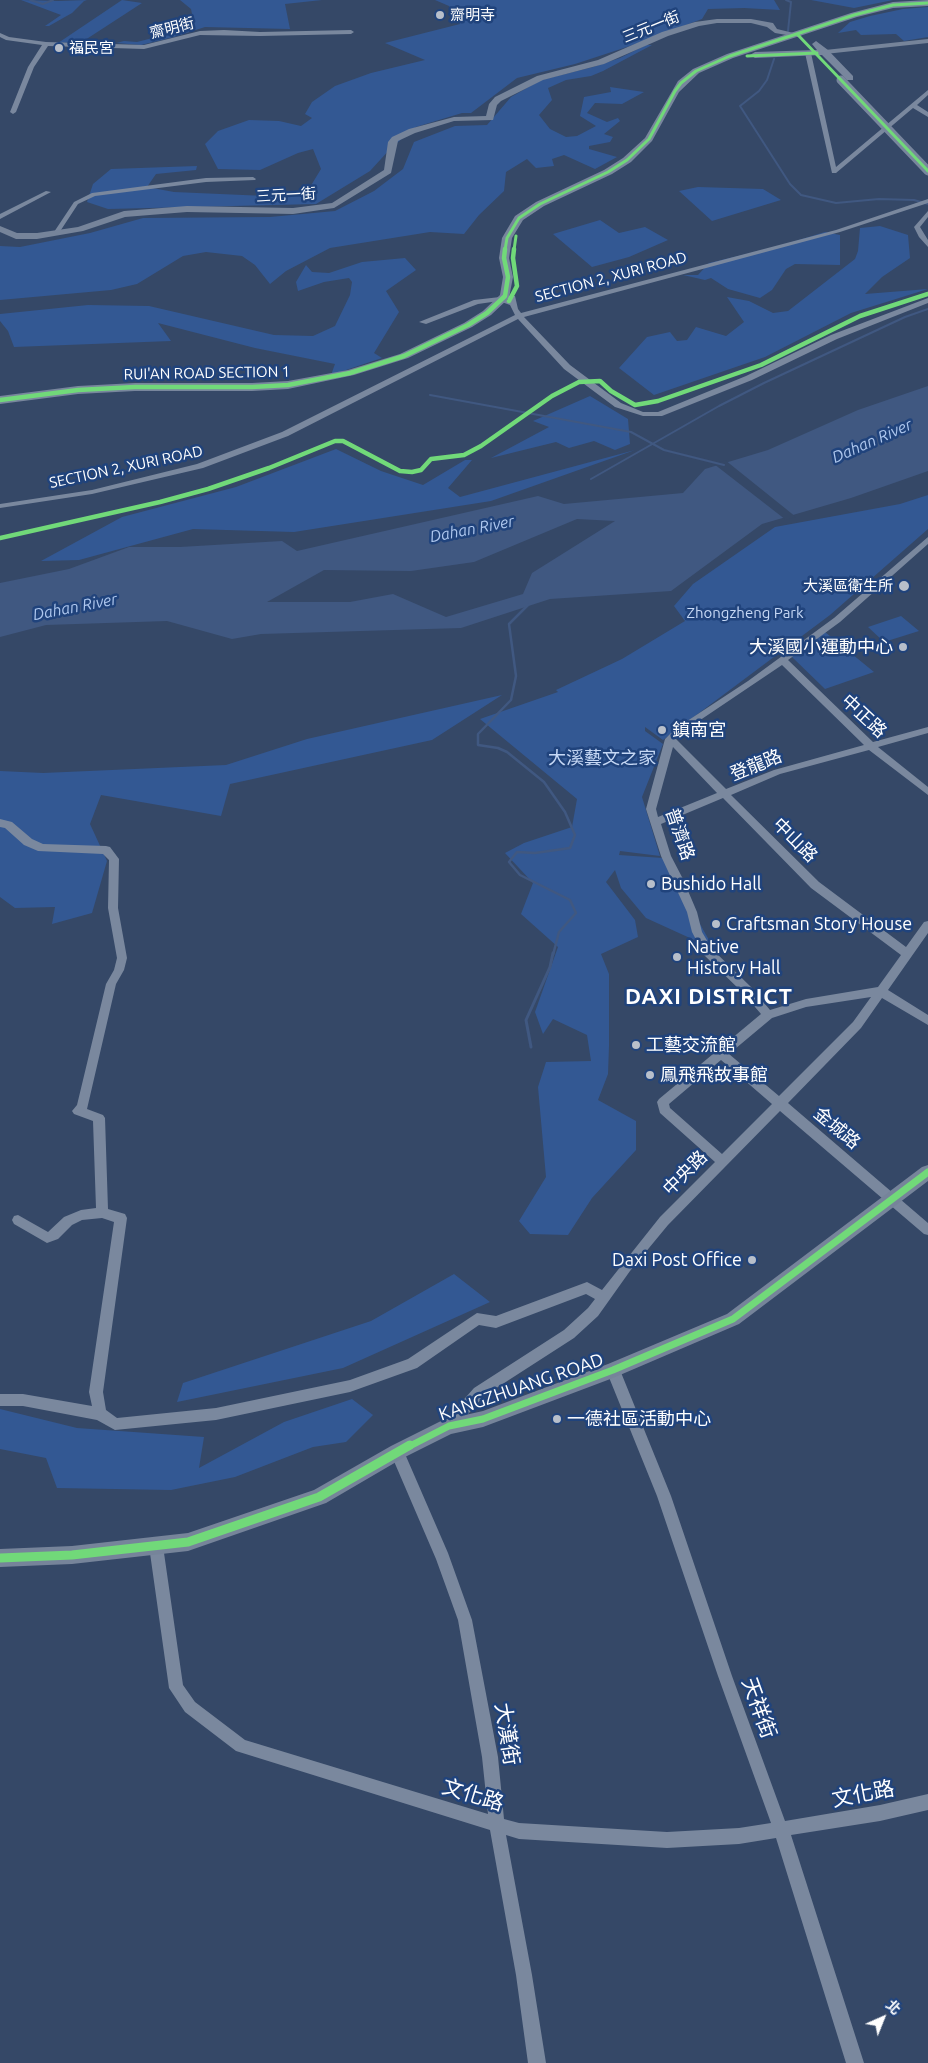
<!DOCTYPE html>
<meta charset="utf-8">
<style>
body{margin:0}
#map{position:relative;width:928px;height:2063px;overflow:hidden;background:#354867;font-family:Ubuntu,"Noto Sans TC",sans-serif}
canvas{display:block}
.north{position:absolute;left:858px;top:1993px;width:50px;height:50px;-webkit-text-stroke:4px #20437c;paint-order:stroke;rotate:44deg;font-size:14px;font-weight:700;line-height:20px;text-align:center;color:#fff}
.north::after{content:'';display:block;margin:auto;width:18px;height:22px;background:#fff;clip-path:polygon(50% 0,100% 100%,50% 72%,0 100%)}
</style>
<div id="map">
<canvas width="928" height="2063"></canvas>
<div class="north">北</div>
</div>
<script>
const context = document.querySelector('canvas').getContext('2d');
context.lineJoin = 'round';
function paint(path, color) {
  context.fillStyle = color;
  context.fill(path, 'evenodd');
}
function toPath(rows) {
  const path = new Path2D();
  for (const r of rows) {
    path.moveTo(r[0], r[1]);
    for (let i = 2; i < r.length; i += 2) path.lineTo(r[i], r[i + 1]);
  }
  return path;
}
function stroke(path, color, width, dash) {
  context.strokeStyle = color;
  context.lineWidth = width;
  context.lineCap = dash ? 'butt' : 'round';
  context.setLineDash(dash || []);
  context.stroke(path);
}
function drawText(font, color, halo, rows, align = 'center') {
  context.font = font + ' Ubuntu,"Noto Sans TC",sans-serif';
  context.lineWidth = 5;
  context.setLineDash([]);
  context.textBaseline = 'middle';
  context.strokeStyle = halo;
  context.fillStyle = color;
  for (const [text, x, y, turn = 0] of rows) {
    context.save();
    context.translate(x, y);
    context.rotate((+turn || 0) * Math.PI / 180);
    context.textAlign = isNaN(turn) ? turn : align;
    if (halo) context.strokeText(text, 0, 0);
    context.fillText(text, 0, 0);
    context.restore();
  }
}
paint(toPath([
 [21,0,58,1,87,0,84,1,72,13,49,26,45,26,61,15],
 [122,0,142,3,82,42,58,43],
 [180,0,322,0,285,4,290,29,205,27,174,37,141,45,116,43,124,41,137,42,176,32,193,19,191,9],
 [435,0,774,0,780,10,744,8,708,9,702,19,630,46,575,64,517,78,471,113,462,113,416,127,391,148,370,171,316,204,108,209,87,202,93,184,111,169,197,166,196,170,156,174,147,187,174,192,266,196,307,192,321,169,313,149,298,153,260,170,218,169,205,144,218,131,249,120,279,121,301,126,312,118,305,114,312,102,335,86,371,73,425,60,385,43,460,24,449,6],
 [811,0,893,0,854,8],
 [928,7,928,37,904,41,896,34,861,35,856,30,838,33,850,22,870,16,903,9],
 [646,45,652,45,603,71,591,76,566,80,548,88,552,100,539,115,550,129,566,137,577,136,596,126,580,116,584,97,611,92,610,87,644,92,622,104,595,103,587,113,607,122,618,118,620,121,604,134,613,137,610,142,589,146,589,149,617,157,595,169,564,155,552,159,554,166,536,168,527,159,506,172,504,191,479,215,464,234,430,232,330,248,286,271,270,284,255,265,242,256,206,252,183,256,137,284,111,290,0,300,0,246,20,247,90,233,143,218,270,217,335,211,374,191,403,169,414,142,455,126,487,125,511,97,541,80,593,67,620,58],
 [698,187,763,189,781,200,712,221,679,191],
 [600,220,619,233,645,227,668,240,629,257,592,267,553,234],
 [880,226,908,235,910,258,882,277,865,294,928,289,851,313,765,357,654,395,619,368,647,337,670,332,677,341,687,340,696,327,726,336,744,322,727,297,749,301,773,313,788,311,855,259,858,251,860,228],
 [825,232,840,235,840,265,795,264,786,269,772,290,760,298,728,289,711,278,705,280,683,275,698,275,709,263,776,247],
 [405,258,416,270,386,291,399,312,374,353,382,358,331,375,335,364,255,348,158,323,171,341,14,347,8,331,0,321,0,314,88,305,149,306,274,335,313,336,335,326,350,295,352,282,349,278,324,282,298,291,296,282,306,265,312,272,329,273,362,262],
 [590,396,628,419,630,444,615,450,594,441,569,448,556,442,491,458,549,427,533,421],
 [336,449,381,471,423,485,465,460,472,460,448,488,460,497,635,450,491,501,294,532,193,529,79,560,41,561,122,517,236,487],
 [928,495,928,529,830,615,663,740,645,727,645,731,663,744,642,797,660,856,620,851,619,855,663,858,714,949,646,918,621,888,615,870,606,882,635,920,638,937,601,954,609,974,609,1046,608,1074,598,1100,636,1121,636,1150,592,1198,568,1235,530,1234,519,1221,546,1177,538,1087,546,1062,591,1061,587,1035,553,1019,543,1034,535,1012,558,947,521,914,533,883,505,853,524,843,572,827,577,799,480,719,558,692,556,690,622,659,685,621,674,606,693,584,775,527,900,504],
 [901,616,919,631,884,642,868,627],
 [825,632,874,672,825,689,792,657],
 [502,695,432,740,230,784,221,816,101,795,90,824,107,861,92,913,52,924,55,907,15,908,0,897,0,771,43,773,226,765,307,739],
 [454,1274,490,1302,343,1368,177,1402,183,1383,371,1321],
 [352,1399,373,1415,346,1442,313,1447,235,1477,171,1490,57,1488,46,1458,0,1449,0,1409,77,1428,204,1437,199,1468,284,1422]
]), '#335893');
paint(toPath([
 [928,386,928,471,851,498,762,524,671,591,550,599,461,628,261,634,232,639,167,621,46,625,0,637,0,583,69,569,129,547,180,547,282,541,297,551,538,496,564,504,683,493,705,469,768,450,858,410],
 [577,519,615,521,532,573,523,594,446,617,393,594,350,602,267,602,324,570,411,571,474,562]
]), '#405881');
paint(toPath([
 [725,460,796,517,786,520,714,464]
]), '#354867');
stroke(toPath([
 [30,0,43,4,53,0],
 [786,0,791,2,788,31],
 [774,59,767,80,759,91,740,106,790,184,801,195,836,203,879,199,914,200,928,204],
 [430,395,631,432,664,450,724,465],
 [591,479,719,406,764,383,905,317,928,309]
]), '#405881', 2);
stroke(toPath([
 [528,605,509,624,516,676,511,700,478,734,478,745,498,748,507,752,544,782,565,812,575,835,570,848,535,853,517,852,509,862,520,875,570,900,576,913,559,932,553,955]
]), '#405881', 2.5);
stroke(toPath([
 [531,1047,526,1020,550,967,553,953]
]), '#405881', 3);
paint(toPath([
 [224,30,260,32,351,30,354,32,351,34,260,36,200,35,144,49,48,46,34,67,16,112,13,114,10,112,28,67,42,45,6,40,0,37,0,33,9,37,46,42,144,45,200,31,224,30],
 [808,51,811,53,836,167,928,90,928,95,917,105,928,112,928,117,913,108,836,173,832,173,805,53,808,51],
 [253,177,256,179,255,180,206,182,95,196,78,204,59,233,54,232,74,202,92,193,206,178,253,177],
 [46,191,51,192,0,219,0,214,46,191],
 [928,199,928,203,840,232,524,317,570,365,621,403,643,412,658,412,746,376,831,335,928,298,928,303,837,339,752,380,662,416,643,416,615,407,564,369,518,319,288,436,203,468,92,494,0,508,0,504,92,490,197,464,282,432,515,315,510,305,499,301,478,304,426,324,419,322,474,300,500,297,509,301,509,296,515,296,518,309,521,313,836,230,928,199],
 [928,211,928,217,920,227,928,240,928,247,919,237,914,227,928,211],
 [928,537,928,544,840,622,788,660,873,742,928,727,928,733,878,747,928,787,928,795,869,750,780,774,731,795,819,882,906,947,924,922,928,921,928,933,888,990,928,1015,928,1025,882,998,861,1028,788,1103,928,1223,928,1235,924,1234,780,1111,668,1225,630,1271,598,1316,574,1338,484,1396,454,1430,449,1432,444,1430,442,1426,444,1422,474,1388,564,1330,588,1308,595,1299,586,1294,496,1328,479,1325,417,1368,350,1392,216,1420,115,1430,97,1420,23,1406,0,1406,0,1394,23,1394,92,1406,89,1392,114,1222,102,1218,82,1220,72,1225,58,1239,47,1243,14,1224,12,1220,14,1216,18,1215,48,1232,64,1217,81,1210,96,1208,93,1121,74,1114,72,1111,77,1105,106,984,114,970,117,958,108,908,109,860,103,854,38,851,24,845,5,828,0,827,0,819,12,822,32,839,43,844,106,846,110,847,119,859,118,908,127,958,124,970,116,984,87,1109,103,1115,105,1118,108,1209,125,1214,127,1218,103,1392,106,1410,117,1418,216,1408,350,1380,408,1359,477,1313,496,1316,587,1282,602,1290,660,1217,715,1162,660,1113,657,1102,659,1099,761,1014,743,993,704,955,692,932,687,912,661,856,646,809,665,739,675,729,748,681,834,618,928,537],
 [782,665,864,745,774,770,726,789,676,739,681,733,782,665],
 [673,747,717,793,658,817,656,809,673,747],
 [723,798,811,888,901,955,878,987,806,999,770,1010,751,987,712,949,702,932,697,912,683,879,671,856,661,824,723,798],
 [871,997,853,1022,779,1096,729,1054,772,1018,806,1007,871,997],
 [721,1060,772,1104,722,1154,670,1108,669,1104,721,1060],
 [613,1364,618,1366,620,1370,671,1496,732,1676,785,1821,880,1805,928,1794,928,1810,880,1821,791,1835,864,2063,846,2063,776,1838,739,1844,667,1848,519,1839,506,1835,532,1975,546,2063,528,2063,516,1975,490,1830,236,1751,185,1712,169,1688,149,1546,151,1541,156,1539,161,1541,163,1546,183,1685,195,1702,245,1740,488,1814,482,1757,458,1620,436,1559,390,1452,392,1447,397,1446,402,1447,448,1553,472,1620,498,1757,504,1819,519,1823,667,1832,739,1828,771,1823,718,1676,657,1496,606,1370,608,1366,613,1364]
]), '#7a889e');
paint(toPath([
 [717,19,751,19,773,23,777,29,802,35,798,37,775,33,767,27,751,23,717,23,699,26,668,36,604,64,543,80,501,101,497,105,493,120,454,121,415,133,398,141,391,173,334,208,293,214,187,212,125,217,83,231,37,239,16,239,0,232,0,226,17,233,37,233,78,227,124,211,187,206,293,208,332,203,384,170,388,142,392,137,409,129,454,117,486,116,489,104,495,97,537,76,598,60,662,32,695,22,717,19],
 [928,39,928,43,825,54,821,52,825,50,928,39],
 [928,1165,928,1181,739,1324,613,1378,483,1427,451,1434,403,1458,326,1503,188,1551,72,1564,0,1567,0,1549,72,1546,188,1533,314,1490,391,1446,443,1420,483,1411,608,1364,727,1314,922,1167,928,1165]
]), '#76849a');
paint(toPath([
 [928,0,928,6,893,8,857,17,733,58,699,73,679,92,652,141,631,162,612,174,544,206,523,220,512,238,509,258,513,277,509,298,491,315,472,327,408,358,354,375,288,389,252,391,135,391,78,394,0,404,0,396,78,386,135,383,252,383,288,381,348,370,400,354,464,323,483,311,500,295,503,277,499,258,502,238,515,216,536,202,604,170,623,158,645,138,678,81,693,69,727,54,851,13,893,2,928,0],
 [816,41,828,50,853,76,853,80,847,80,822,55,755,58,750,55,755,52,817,50,812,44,816,41]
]), '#78869d');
stroke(toPath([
 [841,80,928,171]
]), '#78869d', 9);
stroke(toPath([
 [798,35,928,171],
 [747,56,817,53],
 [505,250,507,238,519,218,540,204,608,172,627,160,649,139,675,91,681,83,696,71,730,56,854,15,893,5,928,3],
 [514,250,516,236]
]), '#71d979', 3);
stroke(toPath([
 [509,301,517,286,513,258,514,249],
 [0,400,78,390,135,387,252,387,288,385,350,373,404,356,468,325,487,313,505,296,508,277,504,258,505,249],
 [0,538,160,502,208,489,269,468,335,441,343,441,400,471,412,472,421,470,431,459,464,455,481,446,552,396,579,382,600,381,611,391,635,405,658,401,761,365,860,316,928,294]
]), '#71d979', 4.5);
stroke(toPath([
 [408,1447,449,1426,483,1419,613,1370,733,1319,928,1172]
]), '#71d979', 7);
stroke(toPath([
 [0,1558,72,1555,188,1542,319,1497,410,1445]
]), '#71d979', 9);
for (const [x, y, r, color] of [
 [440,15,5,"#b8bfca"],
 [59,48,5,"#b8bfca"],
 [904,586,6,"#b8bfca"],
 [903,647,5,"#b8bfca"],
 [662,730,5,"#b8bfca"],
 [651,884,5,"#b8bfca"],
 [716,924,5,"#b8bfca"],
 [677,957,5,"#b8bfca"],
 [636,1045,5,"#b8bfca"],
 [650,1075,5,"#b8bfca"],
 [752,1260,5,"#b8bfca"],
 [557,1419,5,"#b8bfca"]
]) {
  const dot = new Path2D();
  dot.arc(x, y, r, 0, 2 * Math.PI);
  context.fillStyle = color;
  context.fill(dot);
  stroke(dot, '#20437c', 2);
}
drawText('15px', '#fff', '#20437c', [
 ["齋明寺",450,15],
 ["福民宮",69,48],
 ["大溪區衛生所",893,586,"right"]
], 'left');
drawText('15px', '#fff', '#20437c', [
 ["三元一街",651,27,-22],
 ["齋明街",172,28,-14],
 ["三元一街",286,195,-3],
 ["SECTION 2, XURI ROAD",611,277,-15],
 ["RUI'AN ROAD SECTION 1",207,373,-1],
 ["SECTION 2, XURI ROAD",126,467,-12]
]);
drawText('15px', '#c6d8f5', '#20437c', [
 ["Zhongzheng Park",745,613]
]);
drawText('italic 16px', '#aec7ee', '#20437c', [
 ["Dahan River",872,441,-24],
 ["Dahan River",472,529,-11],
 ["Dahan River",75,607,-11]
]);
drawText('18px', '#fff', '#20437c', [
 ["大溪國小運動中心",893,647,"right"],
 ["鎮南宮",672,730],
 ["Bushido Hall",661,884],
 ["Craftsman Story House",726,924],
 ["Native",687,947],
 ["History Hall",687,968],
 ["工藝交流館",646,1045],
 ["鳳飛飛故事館",660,1075],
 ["Daxi Post Office",742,1260,"right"],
 ["一德社區活動中心",567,1419]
], 'left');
drawText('18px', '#fff', '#20437c', [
 ["中正路",864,716,43],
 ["登龍路",756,765,-22],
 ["普濟路",680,834,71],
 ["中山路",795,840,45],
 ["金城路",837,1128,40],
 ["中央路",685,1173,-45],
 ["KANGZHUANG ROAD",521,1387,-19]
]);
drawText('18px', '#c6d8f5', '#20437c', [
 ["大溪藝文之家",602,758]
]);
drawText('21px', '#fff', '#20437c', [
 ["天祥街",759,1708,70],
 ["大漢街",507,1734,81],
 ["文化路",863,1794,-11],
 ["文化路",473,1795,17]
]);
context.letterSpacing = '1px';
drawText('bold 22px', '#fff', '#20437c', [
 ["DAXI DISTRICT",709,997]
]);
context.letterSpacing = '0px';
</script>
